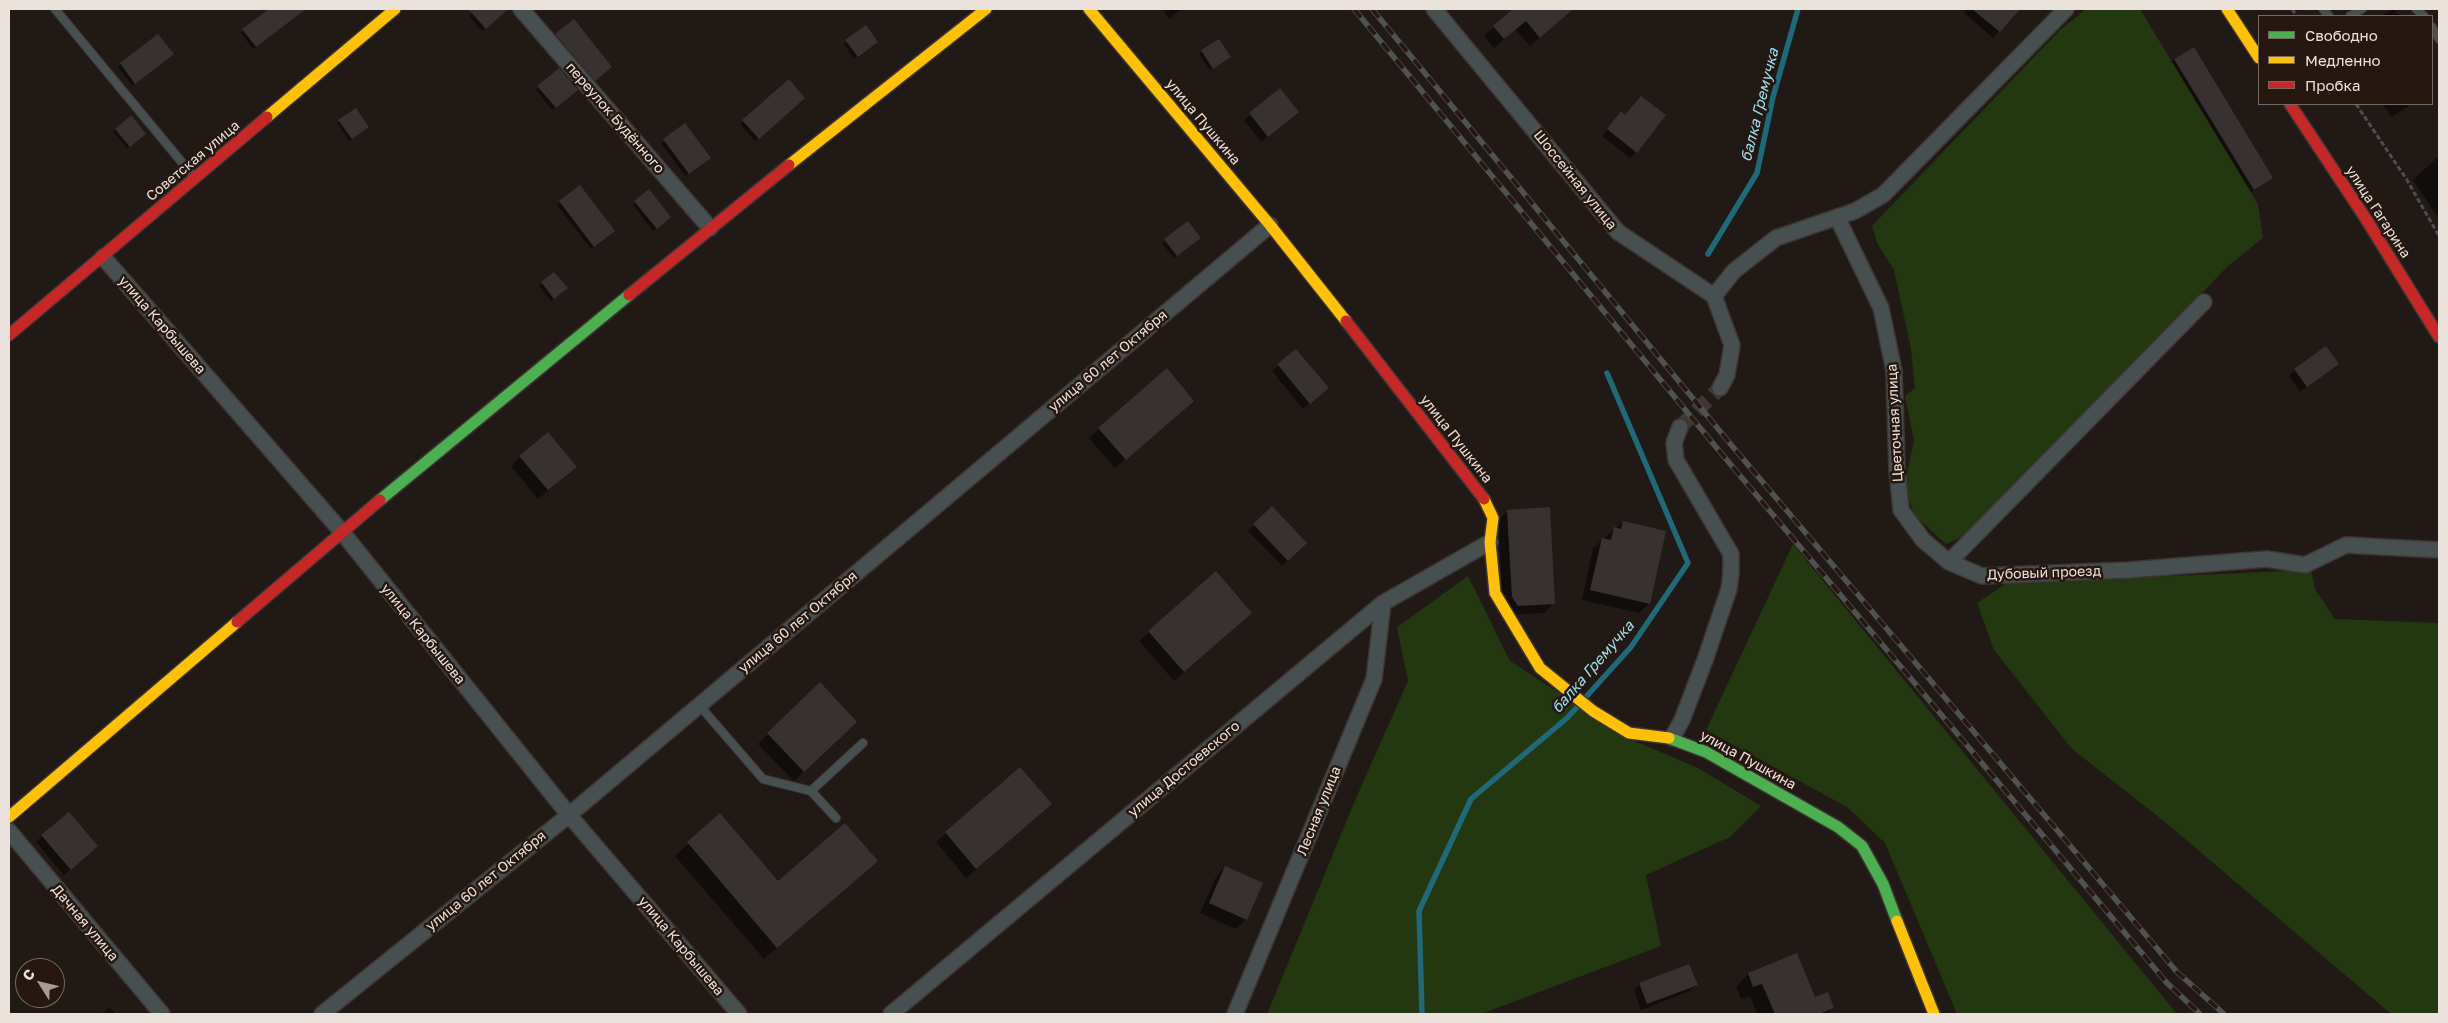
<!DOCTYPE html>
<meta charset="utf-8">
<style>
body{margin:0}
#map{position:relative;width:2448px;height:1023px;overflow:hidden;background:#211915;font-family:"Golos Text",sans-serif}
canvas{display:block}
.frame{position:absolute;inset:0;border:10px solid #ece2dc;pointer-events:none}
.legend{position:absolute;left:2258px;top:15px;width:175px;height:90px;box-sizing:border-box;background:#261810;border:1px solid #756962;margin:0;padding:6px 9px;list-style:none;font-size:15px;color:#ece2dc}
.legend li{display:flex;align-items:center;gap:10px;height:25px}
.legend b{width:25px;border:1px solid #756962}
.north{position:absolute;left:15px;top:958px;width:50px;height:50px;box-sizing:border-box;background:#261810;border:1px solid #756962;border-radius:50%;rotate:306deg;font-size:14px;font-weight:700;line-height:20px;text-align:center;color:#ece2dc}
.north::after{content:'';display:block;margin:auto;width:18px;height:22px;background:#a59c96;clip-path:polygon(50% 0,100% 100%,50% 72%,0 100%)}
</style>
<div id="map">
<canvas width="2448" height="1023"></canvas>
<div class="frame"></div>
<ul class="legend">
<li><b style="height:6px;background:#4caf50"></b>Свободно</li>
<li><b style="height:6px;background:#ffc107"></b>Медленно</li>
<li><b style="height:6px;background:#c62828"></b>Пробка</li>
</ul>
<div class="north">С</div>
</div>
<script>
const context = document.querySelector('canvas').getContext('2d');
context.lineJoin = 'round';
function paint(path, color) {
  context.fillStyle = color;
  context.fill(path, 'evenodd');
}
function toPath(rows) {
  const path = new Path2D();
  for (const r of rows) {
    path.moveTo(r[0], r[1]);
    for (let i = 2; i < r.length; i += 2) path.lineTo(r[i], r[i + 1]);
  }
  return path;
}
function stroke(path, color, width, dash) {
  context.strokeStyle = color;
  context.lineWidth = width;
  context.lineCap = dash ? 'butt' : 'round';
  context.setLineDash(dash || []);
  context.stroke(path);
}
function drawText(font, color, halo, rows, align = 'center') {
  context.font = font + ' "Golos Text",sans-serif';
  context.lineWidth = 5;
  context.setLineDash([]);
  context.textBaseline = 'middle';
  context.strokeStyle = halo;
  context.fillStyle = color;
  for (const [text, x, y, turn = 0] of rows) {
    context.save();
    context.translate(x, y);
    context.rotate((+turn || 0) * Math.PI / 180);
    context.textAlign = isNaN(turn) ? turn : align;
    if (halo) context.strokeText(text, 0, 0);
    context.fillText(text, 0, 0);
    context.restore();
  }
}
paint(toPath([
 [2086,9,2140,9,2258,204,2263,238,2228,266,1970,533,1946,544,1915,516,1904,487,1914,441,1905,396,1915,388,1911,349,1894,270,1878,245,1872,226,2059,31],
 [1793,544,2177,1014,1957,1014,1885,843,1847,807,1706,730],
 [2311,570,2315,589,2335,619,2439,623,2439,1014,2391,1014,2165,822,2072,749,1994,650,1977,603,2007,583],
 [1468,576,1510,661,1630,739,1698,768,1761,806,1730,837,1646,875,1661,946,1481,1014,1267,1014,1356,798,1408,681,1397,627]
]), '#233711');
paint(toPath([
 [272,9,305,9,253,49,241,33],
 [476,9,507,9,482,31,469,16],
 [1162,9,1182,9,1169,19],
 [1515,9,1559,9,1564,15,1530,46,1515,29,1494,48,1484,36],
 [1966,9,2018,9,1993,38,1963,12],
 [2393,9,2400,16,2381,16],
 [574,20,608,69,592,82,553,37],
 [158,35,169,57,132,85,118,67],
 [846,41,874,45,854,59,844,44],
 [1202,51,1227,59,1210,70,1199,54],
 [2175,60,2269,180,2251,192,2172,62],
 [538,87,574,92,552,110,536,90],
 [1280,90,1291,118,1261,142,1244,120],
 [1641,97,1636,152,1630,158,1602,136,1615,119,1625,116],
 [804,98,755,141,740,124,743,121],
 [2383,104,2412,104,2391,117],
 [339,121,365,129,349,141,337,123],
 [685,125,706,160,685,176,661,143],
 [116,129,142,136,127,148,113,132],
 [2439,156,2439,219,2413,180],
 [580,187,611,234,591,249,557,205],
 [635,202,667,220,653,231,633,205],
 [1165,240,1197,241,1174,258,1162,243],
 [554,273,563,290,551,301,539,286],
 [1296,350,1321,394,1303,409,1272,371],
 [2337,364,2300,392,2289,376,2295,370],
 [1183,410,1115,468,1089,438,1099,429],
 [520,457,576,467,538,499,511,466],
 [1272,508,1306,543,1282,566,1248,531],
 [1508,511,1553,604,1544,613,1508,615,1503,606,1498,520],
 [1623,522,1649,603,1639,613,1582,600,1593,548],
 [1241,622,1174,681,1139,641,1149,632],
 [820,684,846,731,794,781,758,744],
 [1020,769,1050,804,966,878,936,842],
 [720,815,778,883,863,873,764,959,675,856],
 [42,836,90,852,64,875,36,842],
 [1225,867,1246,919,1236,929,1200,913,1216,877],
 [1797,954,1815,999,1832,1008,1826,1014,1757,1014,1750,996,1741,999,1736,987,1748,974],
 [1640,984,1696,985,1690,991,1641,1010,1634,990],
 [110,1007,115,1014,101,1014]
]), '#0007');
stroke(toPath([
 [1708,254,1757,173,1773,97,1798,9],
 [1585,698,1631,647,1688,563,1607,373],
 [1422,1014,1419,911,1471,799,1567,718,1579,705]
]), '#1f6978', 5.5);
paint(toPath([
 [269,9,306,9,256,47,242,29],
 [468,9,508,9,486,29],
 [1513,9,1573,9,1540,38,1526,21,1504,39,1493,26],
 [1972,9,2020,9,2000,32],
 [574,19,612,67,595,81,555,34],
 [866,25,878,42,858,57,845,40],
 [158,34,174,54,135,84,120,63],
 [1219,39,1231,57,1213,69,1201,50],
 [2194,47,2273,178,2254,190,2174,59],
 [559,68,578,90,556,108,537,86],
 [789,79,805,98,759,139,742,120],
 [1280,88,1299,112,1268,137,1249,113],
 [1641,96,1666,115,1637,153,1607,129,1621,111,1625,115],
 [356,108,369,127,352,139,338,120],
 [131,115,146,134,130,147,115,129],
 [685,123,711,158,689,174,663,139],
 [580,185,615,231,594,247,559,201],
 [649,189,671,217,657,229,634,201],
 [1188,221,1201,238,1177,256,1164,239],
 [554,272,568,288,554,299,541,282],
 [2326,346,2339,364,2307,387,2294,369],
 [1296,349,1329,388,1310,404,1277,364],
 [1167,368,1194,401,1126,460,1098,428],
 [548,432,577,467,548,490,519,456],
 [1272,506,1307,543,1288,561,1253,524],
 [1550,507,1555,604,1518,606,1512,597,1507,510],
 [1623,521,1666,531,1650,604,1590,590,1602,538,1611,540,1614,527,1621,529],
 [1216,571,1252,613,1184,672,1148,631],
 [820,682,857,722,804,772,767,733],
 [1020,767,1052,804,976,869,945,832],
 [69,812,98,846,71,870,41,835],
 [720,813,778,881,845,823,878,861,777,948,687,842],
 [1225,866,1263,883,1247,920,1209,903],
 [1797,953,1815,997,1828,992,1834,1008,1819,1014,1775,1014,1762,984,1753,987,1748,973],
 [1689,964,1698,985,1647,1004,1639,983]
]), '#383132');
stroke(toPath([
 [1680,427,1720,388]
]), '#3f3733', 15, [15, 8]);
const lane = toPath([
 [55,9,194,177],
 [2323,9,2329,16],
 [2416,9,2424,16],
 [2350,16,2362,9],
 [2432,27,2439,39],
 [699,705,763,779,811,791,863,743],
 [811,791,836,818]
]);
const street = toPath([
 [521,9,710,228],
 [1434,9,1618,232,1714,296,1732,345,1727,375,1720,388],
 [1837,217,1881,308,1894,371,1897,470,1901,510,1923,540,1949,562,1982,576,2129,570,2267,559,2305,565,2346,545,2439,550],
 [103,257,342,532,569,815,739,1014],
 [1714,296,1734,271,1776,238,1855,211,1883,195,2066,9],
 [1949,562,2204,302],
 [1672,738,1682,720,1705,660,1729,589,1731,573,1731,554,1676,460,1674,443,1680,427],
 [9,831,162,1014],
 [322,1014,569,815,1270,225],
 [891,1014,1383,603,1490,542],
 [1235,1014,1374,679,1383,603]
]);
const fast = toPath([
 [380,500,629,295],
 [1669,738,1706,752,1838,827,1862,846,1883,884,1897,921]
]);
const slow = toPath([
 [1089,9,1270,225,1346,321],
 [2227,9,2259,58],
 [267,117,395,9],
 [789,165,986,9],
 [1484,499,1493,518,1490,542,1495,593,1540,668,1593,711,1629,733,1669,738],
 [9,817,237,622],
 [1897,921,1934,1014]
]);
const jam = toPath([
 [2290,104,2366,219,2439,337],
 [629,295,789,165],
 [1346,321,1484,499],
 [9,335,267,117],
 [237,622,380,500]
]);
stroke(lane, '#3d3632', 10);
stroke(street, '#3d3632', 18);
stroke(fast, '#3d3632', 14);
stroke(slow, '#3d3632', 14);
stroke(jam, '#3d3632', 14);
stroke(toPath([
 [2292,9,2297,16],
 [2356,104,2407,180,2439,236]
]), '#4b4f4f', 3, [5, 2.5]);
stroke(lane, '#474f50', 8);
stroke(street, '#474f50', 15);
stroke(fast, '#4caf50', 11);
stroke(slow, '#ffc107', 11);
stroke(jam, '#c62828', 11);
const rail = toPath([
 [1354,9,1721,453,2167,983,2200,1014],
 [1372,9,1733,447,2177,972,2224,1014]
]);
stroke(rail, '#4e5352', 5.5);
stroke(rail, '#261810', 4, [11]);
drawText('14px', '#ece2dc', '#261810', [
 ["переулок Будённого",615,118,49],
 ["улица Пушкина",1203,122,50],
 ["Советская улица",193,161,-40],
 ["Шоссейная улица",1575,180,51],
 ["улица Гагарина",2378,212,57],
 ["улица Карбышева",162,325,49],
 ["улица 60 лет Октября",1108,361,-40],
 ["Цветочная улица",1895,423,-93],
 ["улица Пушкина",1456,439,52],
 ["Дубовый проезд",2044,573,-2],
 ["улица 60 лет Октября",798,622,-40],
 ["улица Карбышева",423,634,51],
 ["улица Пушкина",1748,760,29],
 ["улица Достоевского",1184,769,-40],
 ["Лесная улица",1319,811,-68],
 ["улица 60 лет Октября",486,881,-39],
 ["Дачная улица",85,923,50],
 ["улица Карбышева",681,946,50]
]);
drawText('italic 15px', '#98e2f5', '#261810', [
 ["балка Гремучка",1760,105,-76],
 ["балка Гремучка",1593,667,-49]
]);
</script>
